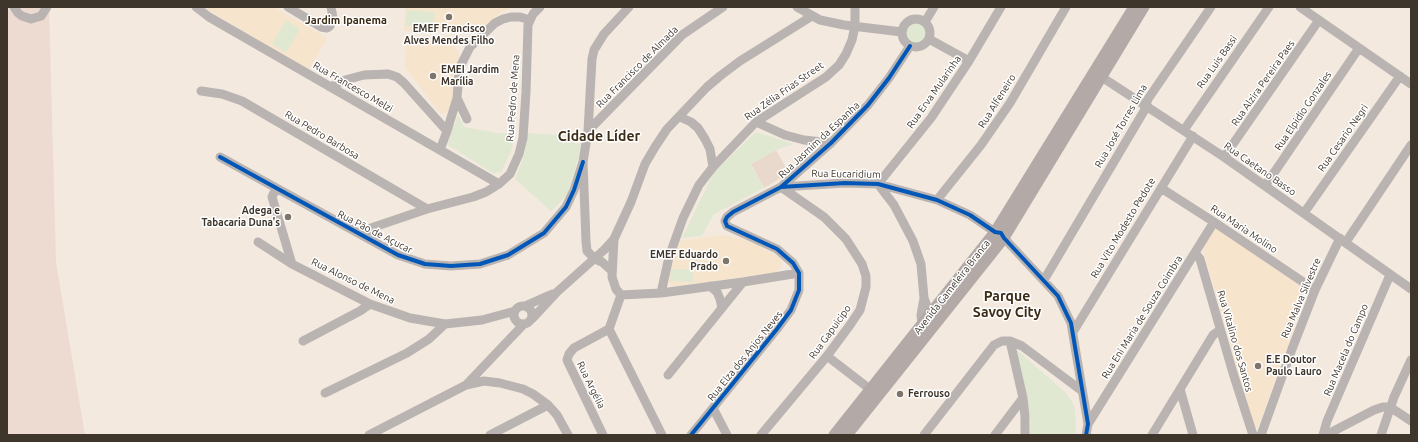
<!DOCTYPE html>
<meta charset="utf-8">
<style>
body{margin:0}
#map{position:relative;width:1418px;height:442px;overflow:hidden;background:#f3e9de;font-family:Ubuntu,sans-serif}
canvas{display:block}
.frame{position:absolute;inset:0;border:8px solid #3e352b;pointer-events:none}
</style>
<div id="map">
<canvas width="1418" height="442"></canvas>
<div class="frame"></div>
</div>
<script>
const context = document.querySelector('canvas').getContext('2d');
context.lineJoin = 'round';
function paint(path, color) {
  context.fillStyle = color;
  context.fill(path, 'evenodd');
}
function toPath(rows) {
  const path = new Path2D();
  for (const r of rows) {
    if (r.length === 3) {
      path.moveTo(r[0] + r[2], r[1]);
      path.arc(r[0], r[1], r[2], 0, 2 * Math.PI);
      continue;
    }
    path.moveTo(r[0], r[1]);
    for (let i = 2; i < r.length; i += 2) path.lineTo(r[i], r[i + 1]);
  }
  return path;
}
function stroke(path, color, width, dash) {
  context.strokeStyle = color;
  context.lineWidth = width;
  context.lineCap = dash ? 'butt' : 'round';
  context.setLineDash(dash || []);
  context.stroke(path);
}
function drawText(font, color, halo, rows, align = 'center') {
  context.font = font + ' Ubuntu,sans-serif';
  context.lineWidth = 3;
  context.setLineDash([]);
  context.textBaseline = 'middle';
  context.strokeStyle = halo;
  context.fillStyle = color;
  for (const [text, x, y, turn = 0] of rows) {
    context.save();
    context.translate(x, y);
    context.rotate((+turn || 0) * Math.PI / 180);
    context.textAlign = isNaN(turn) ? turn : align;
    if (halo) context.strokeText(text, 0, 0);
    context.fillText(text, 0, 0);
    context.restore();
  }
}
paint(toPath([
 [7,7,49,7,56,262,85,435,7,435]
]), '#eddbd1');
paint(toPath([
 [203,7,274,7,327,38,310,68,306,69],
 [405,7,515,7,501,12,478,31,404,31],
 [449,35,460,56,450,107,446,113,441,114,439,112,405,67,406,43,435,41],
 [1217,229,1307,290,1307,293,1259,425,1257,427,1254,428,1253,426,1203,248,1213,230],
 [722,235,743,239,758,245,778,257,781,260,781,267,774,273,677,286,672,286,669,284,668,281,672,261,678,241]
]), '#f7e4cd');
paint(toPath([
 [776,150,789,173,764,188,751,164]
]), '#e9d9cd');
paint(toPath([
 [407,10,435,12,433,29,405,26],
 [286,20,300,29,286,53,272,44],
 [916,33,12],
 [458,115,464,127,498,133,514,133,512,149,501,173,496,172,494,174,448,145,453,125,455,125],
 [756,132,794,144,776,150,751,164,752,167,764,188,714,214,702,236,682,238,714,172],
 [528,133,557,135,558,141,564,140,564,135,575,135,575,143,583,144,567,195,551,211,515,179,524,156],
 [671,269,693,269,693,282,670,281],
 [1016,349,1066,393,1074,405,1076,421,1075,435,1029,435,1031,423]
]), '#e1e8d2');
stroke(toPath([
 [14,7,18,13,22,16,31,19,41,16,47,7],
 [196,7,209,17,499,184],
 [288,7,321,27,327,28,330,26,333,18,331,7],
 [797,7,820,20,844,25,902,32],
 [1300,7,1411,84],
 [916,33,14],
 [925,22,934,7],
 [929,39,969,61],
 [1097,74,1224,157,1411,289],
 [330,87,345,80,364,75,388,74,397,77,404,83,447,131,440,150],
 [201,91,222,94,242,101,427,209],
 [680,117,691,122,698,128,705,139,710,149,713,167],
 [467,119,457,98,459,73,461,65,470,47,495,23,503,19,511,17,520,17,530,20],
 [756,122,785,135,804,140,831,143],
 [1184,130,1269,7],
 [447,131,457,98],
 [588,131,682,35,723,7],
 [220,157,398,255,425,264,451,266,480,264,508,255,544,233,566,207,574,190,583,162],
 [1224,157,1319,20],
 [1265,186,1359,48],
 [781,187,845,183,878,184,937,200,970,215,995,232,1001,233,1004,238,1058,296,1071,323,1088,424,1086,435],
 [276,188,272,197,292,264],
 [1161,188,1214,222,1315,290],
 [937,200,981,145,1010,103,1066,7],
 [1304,213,1400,76],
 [363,236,371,228,427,209,473,197,486,192,499,184,510,174,519,154,523,138,526,92,528,25,533,14,540,7],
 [614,239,612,277,616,289,621,295,661,293,743,282,799,273],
 [258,242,292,264,370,304,410,318,445,324,482,320,515,311],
 [1346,242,1411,145],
 [1195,253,1200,259,1233,373,1253,435],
 [612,271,602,262,595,259,587,251,586,241,583,162,588,131,592,59,594,50,604,34,629,7],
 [1044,280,1144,111,1148,99,1211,7],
 [710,286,717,292,720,299,722,308],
 [661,293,669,257,683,218,699,185,713,167,756,122,826,77,839,65,846,54,852,40,855,26,855,7],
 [523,315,9],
 [525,306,552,294],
 [934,318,930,314,924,298,921,264,913,241,894,205,878,184,931,118,969,61,1001,7],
 [532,319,557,292,604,250,614,239,631,202,645,164,655,147,667,129,707,87,720,76,740,61,812,16],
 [924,327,922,325,921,315,924,298],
 [609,329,662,435],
 [1073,332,1193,136],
 [303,341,360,311,370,304],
 [1010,341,1023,398,1025,417,1025,435],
 [827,356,875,393],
 [668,375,743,282],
 [466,385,484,381,500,383,523,389,533,394,548,405,557,415,568,435],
 [1180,389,1193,435],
 [325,393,407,353,429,339,445,324],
 [713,408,727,435],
 [1088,424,1214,222],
 [369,435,466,385,523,325],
 [490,435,548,405],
 [603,435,567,360,569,354,574,348,609,329,621,295],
 [691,435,777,329,791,310,799,290,799,273,793,263,777,249,727,226,725,221,727,217,733,212,781,187,831,143,868,105,889,78,910,46],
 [761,435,827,356,850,325,860,310,866,287,866,276,862,264,846,239,824,217,781,187],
 [924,435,994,345,1002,341,1010,341,1022,346,1082,391],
 [995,435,1023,398],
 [1152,435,1213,335,1220,330],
 [1261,435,1292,349,1315,290,1340,238],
 [1323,435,1327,421,1390,275],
 [1326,435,1374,410,1383,407,1390,407,1411,421],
 [1381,435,1394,397,1411,360]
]), '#b9b3b1', 9);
stroke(toPath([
 [834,435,995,232,1134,7],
 [847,435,1004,238,1144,7]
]), '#b3aaa8', 11);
stroke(toPath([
 [220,157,398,255,425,264,451,266,480,264,508,255,544,233,566,207,574,190,583,162],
 [781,187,845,183,878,184,937,200,970,215,995,232,1001,233,1004,238,1058,296,1071,323,1088,424,1086,435],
 [691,435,777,329,791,310,799,290,799,273,793,263,777,249,727,226,725,221,727,217,733,212,781,187,831,143,868,105,889,78,910,46]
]), '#0057b8', 4);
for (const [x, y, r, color] of [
 [449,17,4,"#7d746a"],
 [433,76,4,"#7d746a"],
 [288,217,4,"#7d746a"],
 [726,261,4,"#7d746a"],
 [1258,366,4,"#7d746a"],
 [900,394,4,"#7d746a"]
]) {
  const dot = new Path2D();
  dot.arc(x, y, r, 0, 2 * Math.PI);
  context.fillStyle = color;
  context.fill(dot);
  stroke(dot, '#fff', 1.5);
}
drawText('bold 10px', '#3e352b', '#fff', [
 ["EMEF Francisco",449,29,"center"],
 ["Alves Mendes Filho",449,41,"center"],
 ["EMEI Jardim",441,70],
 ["Marília",441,82],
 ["Adega e",280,211,"right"],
 ["Tabacaria Duna's",280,223,"right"],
 ["EMEF Eduardo",718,255,"right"],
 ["Prado",718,267,"right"],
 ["E.E Doutor",1266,360],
 ["Paulo Lauro",1266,372],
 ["Ferrouso",908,394]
], 'left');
drawText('10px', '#3e352b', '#fff', [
 ["Rua Luis Bassi",1217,62,-55],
 ["Rua Francisco de Almada",637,67,-45],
 ["Rua Alzira Pereira Paes",1263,83,-55],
 ["Rua Francesco Melzi",353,87,30],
 ["Rua Zélia Frias Street",784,91,-35],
 ["Rua Erva Mularinha",934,92,-55],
 ["Rua Pedro de Mena",513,98,-86],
 ["Rua Alfeneiro",997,101,-58],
 ["Rua Elpidio Gonzales",1303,111,-56],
 ["Rua José Torres Lima",1121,126,-60],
 ["Rua Pedro Barbosa",322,135,31],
 ["Rua Cesario Negri",1343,138,-55],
 ["Rua Jasmim da Espanha",819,140,-43],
 ["Rua Caetano Basso",1260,169,35],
 ["Rua Eucaridium",846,174,1],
 ["Rua Vito Modesto Pedote",1123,228,-59],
 ["Rua Maria Molino",1244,229,34],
 ["Rua Pão de Açucar",375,232,27],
 ["Rua Alonso de Mena",353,281,26],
 ["Avenida Gameleira Branca",952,287,-52],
 ["Rua Malva Silvestre",1301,298,-67],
 ["Rua Eni Maria de Souza Coimbra",1142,317,-58],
 ["Rua Gapuicipo",830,332,-54],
 ["Rua Vitalino dos Santos",1235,341,74],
 ["Rua Macela do Campo",1346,350,-67],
 ["Rua Elza dos Anjos Neves",745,356,-51],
 ["Rua Argélia",591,385,64]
]);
drawText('bold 11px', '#3c2b16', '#fff', [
 ["Jardim Ipanema",346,20]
]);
drawText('bold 14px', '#3c2b16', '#fff', [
 ["Cidade Líder",599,136],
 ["Parque",1007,296],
 ["Savoy City",1007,312]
]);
</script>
